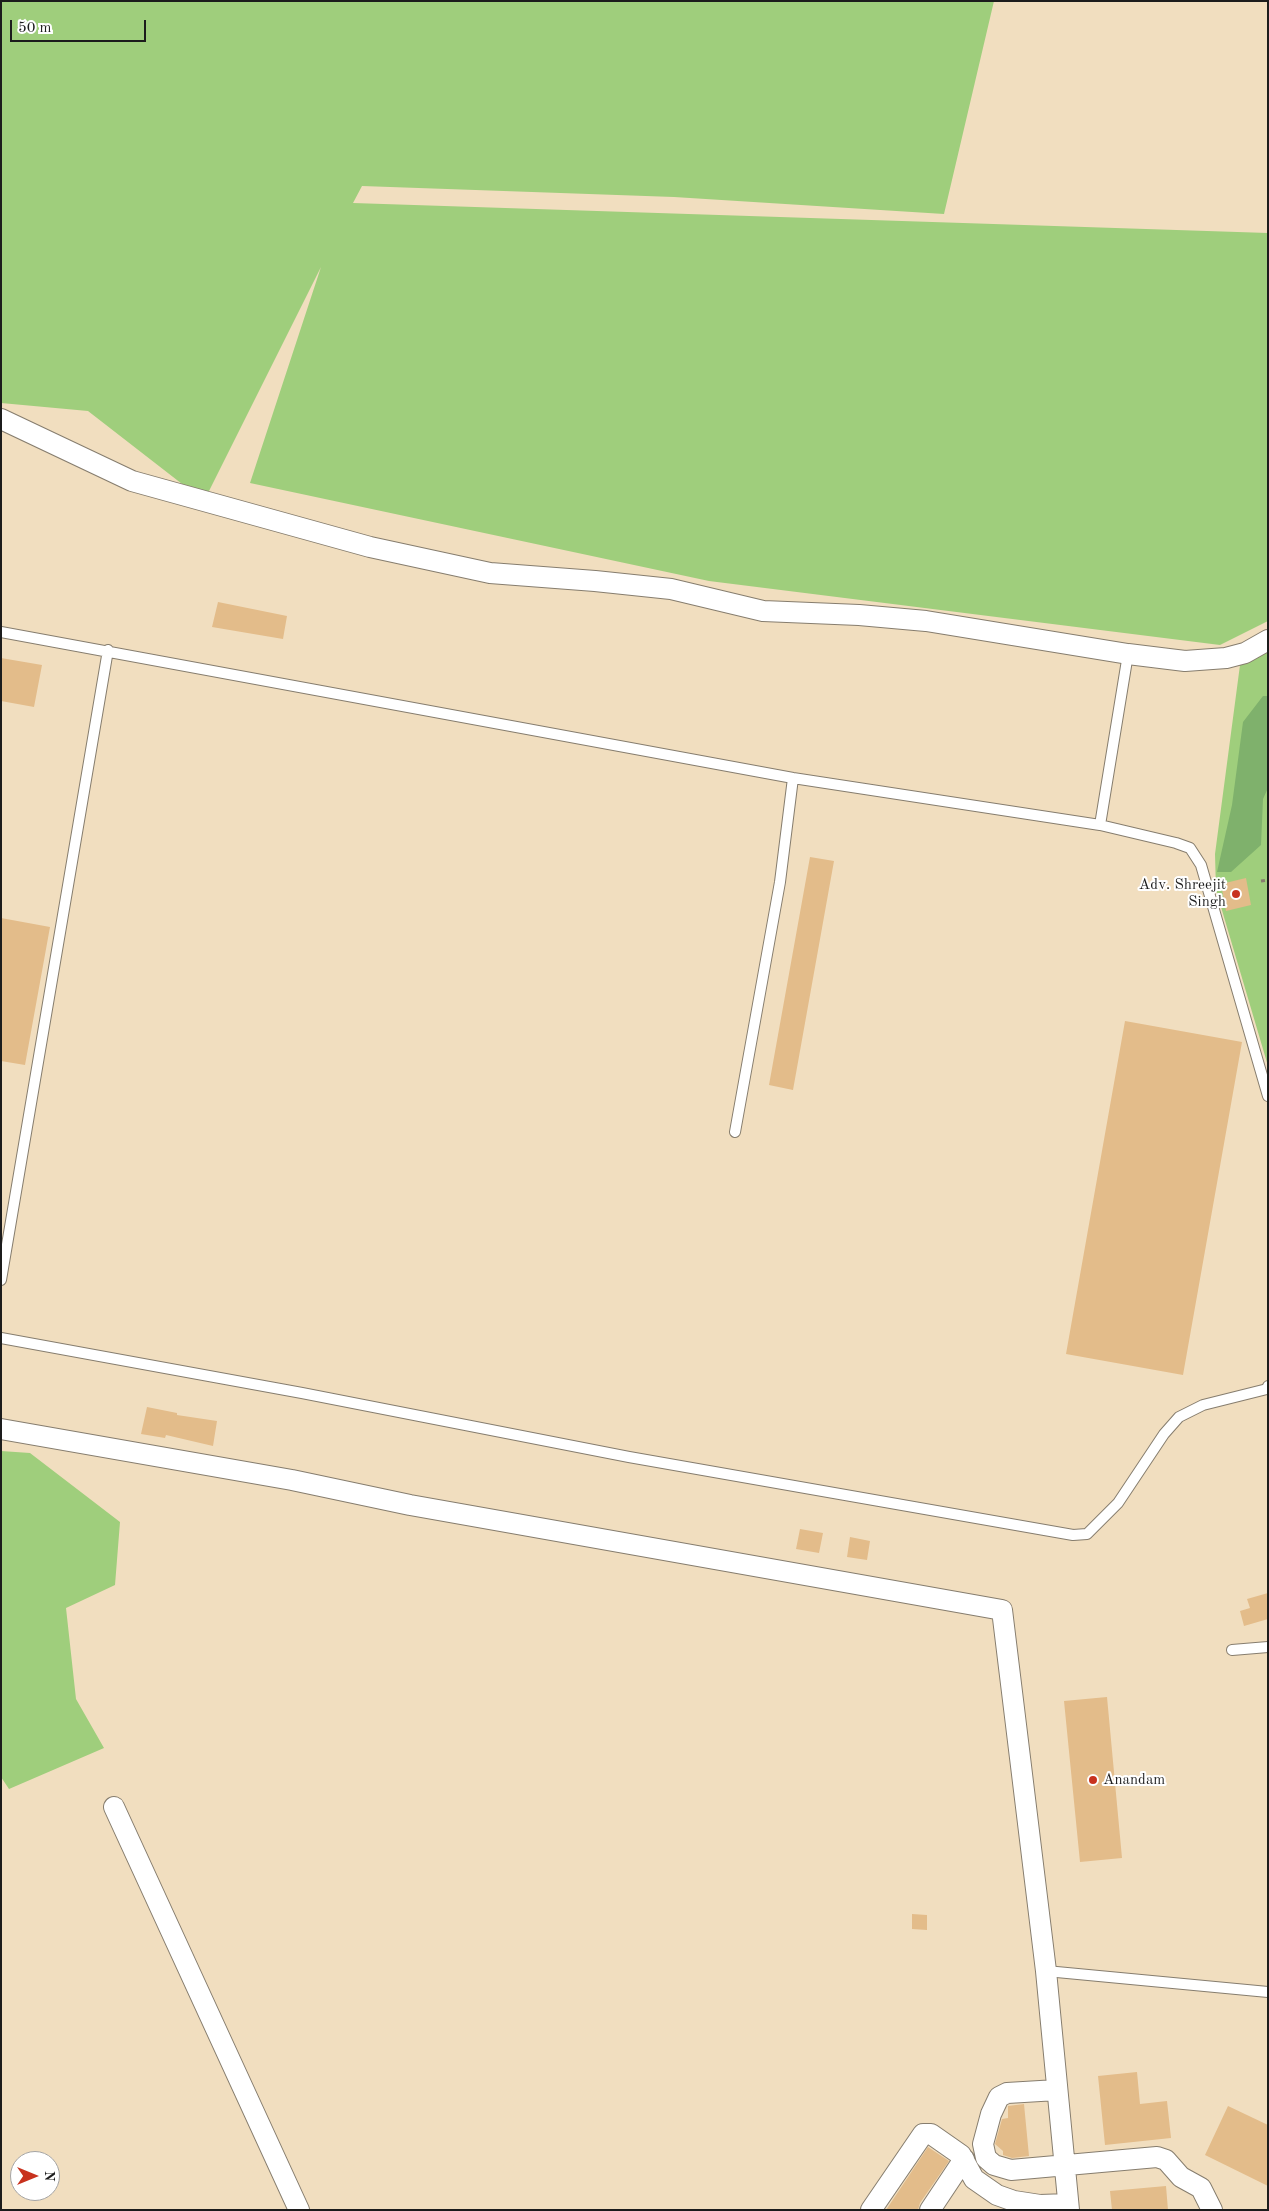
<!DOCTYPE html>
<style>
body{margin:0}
#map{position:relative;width:1269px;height:2211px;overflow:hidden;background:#f1debf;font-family:"Old Standard TT",serif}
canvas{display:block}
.frame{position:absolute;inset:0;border:2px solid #1c1c1c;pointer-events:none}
.north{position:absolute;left:10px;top:2151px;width:50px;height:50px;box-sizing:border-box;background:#fff;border:1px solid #a4a4a4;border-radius:50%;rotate:90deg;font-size:14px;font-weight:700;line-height:20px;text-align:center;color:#1c1c1c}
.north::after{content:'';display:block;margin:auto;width:18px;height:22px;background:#c8321e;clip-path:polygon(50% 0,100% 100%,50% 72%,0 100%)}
.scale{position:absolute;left:10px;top:20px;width:136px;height:22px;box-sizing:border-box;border:2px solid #1c1c1c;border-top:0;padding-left:6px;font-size:15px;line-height:18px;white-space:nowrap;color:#1c1c1c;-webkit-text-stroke:4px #fff;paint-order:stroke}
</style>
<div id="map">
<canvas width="1269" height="2211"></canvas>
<div class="frame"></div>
<div class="north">N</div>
<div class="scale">50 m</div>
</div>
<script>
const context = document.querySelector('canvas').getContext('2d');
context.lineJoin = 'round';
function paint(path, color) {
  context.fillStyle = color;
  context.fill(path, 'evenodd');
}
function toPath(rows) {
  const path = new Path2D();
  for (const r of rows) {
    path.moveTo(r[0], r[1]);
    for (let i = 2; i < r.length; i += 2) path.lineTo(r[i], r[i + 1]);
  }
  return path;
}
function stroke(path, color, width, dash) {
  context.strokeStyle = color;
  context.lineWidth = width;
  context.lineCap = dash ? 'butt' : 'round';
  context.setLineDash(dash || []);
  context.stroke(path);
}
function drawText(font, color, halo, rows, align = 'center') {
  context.font = font + ' "Old Standard TT",serif';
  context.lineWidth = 4;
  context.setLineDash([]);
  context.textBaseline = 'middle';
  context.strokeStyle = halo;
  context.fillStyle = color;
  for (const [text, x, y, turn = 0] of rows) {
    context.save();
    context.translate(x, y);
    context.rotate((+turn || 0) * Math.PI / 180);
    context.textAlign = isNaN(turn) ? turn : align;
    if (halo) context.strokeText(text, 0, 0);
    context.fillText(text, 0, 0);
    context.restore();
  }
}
paint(toPath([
 [1,1,994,1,944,214,674,197,362,186,353,203,1268,233,1268,621,1220,645,709,581,250,483,321,267,204,501,88,411,1,403],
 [1268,650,1268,1066,1216,890,1215,854,1240,665],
 [1,1451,30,1453,120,1522,115,1585,66,1608,76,1699,104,1748,9,1789,1,1777]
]), '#9fce7c');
paint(toPath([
 [1263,696,1268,696,1268,788,1263,799,1261,845,1231,872,1217,872,1232,805,1243,722]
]), '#7fb16c');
paint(toPath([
 [218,602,287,616,283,639,212,627],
 [1,658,42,665,34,707,1,701],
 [810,857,834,861,793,1090,769,1085],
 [1246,878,1251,905,1226,911,1221,884],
 [1,918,50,927,25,1065,1,1061],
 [1125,1021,1242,1042,1183,1375,1066,1354],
 [147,1407,177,1413,177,1415,217,1421,213,1446,166,1435,165,1438,141,1434],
 [800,1529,823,1533,819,1553,796,1549],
 [850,1537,870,1541,867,1560,847,1557],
 [1268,1593,1268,1619,1244,1626,1240,1611,1250,1608,1247,1599],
 [1107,1697,1122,1858,1080,1862,1064,1701],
 [912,1914,927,1915,927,1930,912,1929],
 [1137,2072,1140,2104,1167,2101,1171,2138,1105,2145,1098,2076],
 [1024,2104,1029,2156,1012,2158,1003,2155,1003,2151,995,2144,1002,2119,1008,2118,1008,2106],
 [1228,2106,1268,2125,1268,2186,1205,2155],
 [928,2147,949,2161,920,2203,918,2210,886,2210],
 [1166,2186,1168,2210,1112,2210,1110,2191]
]), '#e3bc8a');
const lane = toPath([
 [1,632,793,778,1100,825,1176,843,1190,848,1201,865,1268,1096],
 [1100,825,1128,654],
 [735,1132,780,882,793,778],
 [1,1280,108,650],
 [1,1338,302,1393,629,1457,1073,1535,1087,1534,1118,1503,1164,1434,1179,1417,1203,1405,1267,1389,1268,1386],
 [1232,1650,1268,1647],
 [1046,1971,1268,1992]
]);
const street = toPath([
 [1,419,132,481,370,547,490,573,595,581,671,589,763,611,859,615,926,621,1128,654,1185,661,1226,658,1245,653,1268,640],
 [1,1429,292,1480,410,1505,1002,1610,1046,1971,1069,2210],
 [114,1807,299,2210],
 [1057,2090,1007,2093,999,2097,991,2114,983,2144,986,2158,994,2165,1011,2170,1157,2157,1166,2160,1181,2177,1201,2188,1212,2210],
 [871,2210,923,2134,931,2134,961,2155,974,2179,997,2195,1014,2201,1040,2205,1068,2204],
 [930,2210,964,2159]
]);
stroke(lane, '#867d6e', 12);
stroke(street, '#867d6e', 22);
stroke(toPath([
 [1261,881,1268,880]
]), '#867d6e', 3, [4, 4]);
stroke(lane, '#fff', 10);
stroke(street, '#fff', 20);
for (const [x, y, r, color] of [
 [1236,894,5,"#c8321e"],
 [1093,1780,5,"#c8321e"]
]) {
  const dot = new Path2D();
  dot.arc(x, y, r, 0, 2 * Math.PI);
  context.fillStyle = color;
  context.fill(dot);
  stroke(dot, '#fff', 2);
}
drawText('15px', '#1c1c1c', '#fff', [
 ["Adv. Shreejit",1226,885],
 ["Singh",1226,902],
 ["Anandam",1103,1780,"left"]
], 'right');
</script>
